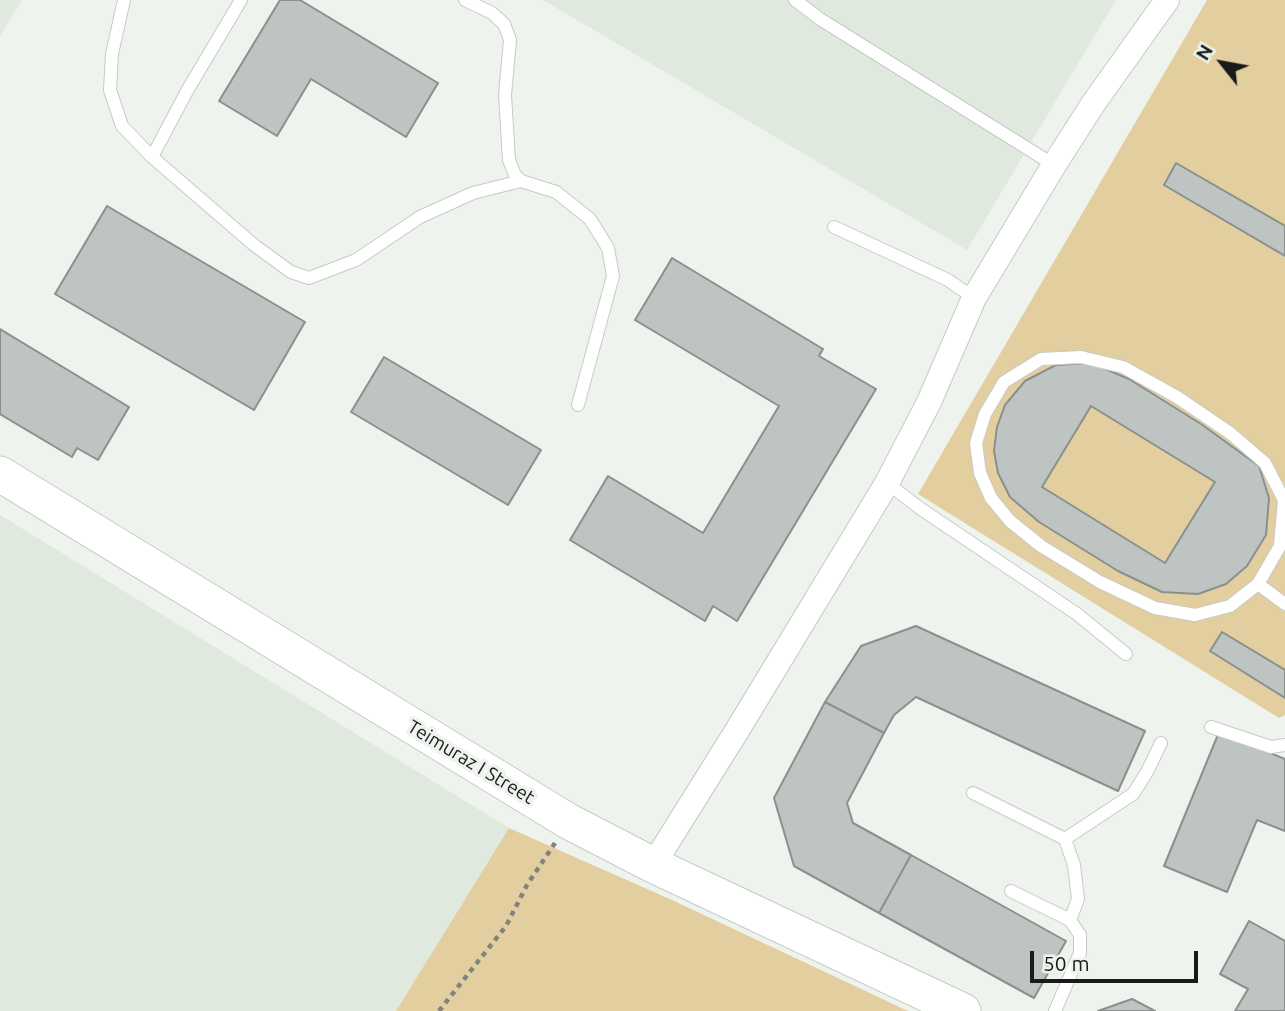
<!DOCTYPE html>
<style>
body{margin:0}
#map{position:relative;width:1285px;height:1011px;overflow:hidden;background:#eef3ee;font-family:Ubuntu,sans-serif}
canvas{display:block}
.north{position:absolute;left:1187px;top:28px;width:70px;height:70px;-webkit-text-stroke:5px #eef3ee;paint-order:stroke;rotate:301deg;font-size:19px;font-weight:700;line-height:28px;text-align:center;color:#191b19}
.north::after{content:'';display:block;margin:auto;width:24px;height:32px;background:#191b19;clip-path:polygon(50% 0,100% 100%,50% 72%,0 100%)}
.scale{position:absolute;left:1030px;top:951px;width:168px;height:32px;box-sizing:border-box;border:4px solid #191b19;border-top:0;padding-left:9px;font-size:21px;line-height:24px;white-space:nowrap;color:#191b19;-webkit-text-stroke:5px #eef3ee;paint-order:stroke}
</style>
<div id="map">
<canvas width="1285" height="1011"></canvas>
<div class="north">N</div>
<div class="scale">50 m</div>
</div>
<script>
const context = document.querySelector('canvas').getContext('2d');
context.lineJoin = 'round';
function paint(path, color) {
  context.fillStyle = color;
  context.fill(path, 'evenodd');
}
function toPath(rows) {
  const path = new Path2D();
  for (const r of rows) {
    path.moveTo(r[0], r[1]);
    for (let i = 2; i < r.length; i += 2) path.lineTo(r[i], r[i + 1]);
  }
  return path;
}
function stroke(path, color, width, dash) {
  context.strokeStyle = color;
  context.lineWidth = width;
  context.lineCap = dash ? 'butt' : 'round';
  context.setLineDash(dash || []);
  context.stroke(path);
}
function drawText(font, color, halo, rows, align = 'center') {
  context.font = font + ' Ubuntu,sans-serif';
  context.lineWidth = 7;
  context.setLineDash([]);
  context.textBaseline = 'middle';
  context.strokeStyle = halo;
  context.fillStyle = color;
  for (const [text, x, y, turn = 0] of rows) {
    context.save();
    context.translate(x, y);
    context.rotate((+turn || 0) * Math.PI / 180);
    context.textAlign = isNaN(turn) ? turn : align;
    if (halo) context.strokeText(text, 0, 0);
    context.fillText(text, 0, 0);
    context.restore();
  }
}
paint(toPath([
 [0,0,22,0,0,36],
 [543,0,1116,0,967,250],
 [0,515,509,828,396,1011,0,1011]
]), '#dfe9de');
paint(toPath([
 [1207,0,1285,0,1285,715,1279,718,918,494],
 [509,828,672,900,908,1011,396,1011]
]), '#e2ce9f');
const building = toPath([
 [280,0,300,0,438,83,406,137,311,79,277,136,219,101,280,0],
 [1176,163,1285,226,1285,256,1164,185,1176,163],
 [107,206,305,322,254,410,55,294,107,206],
 [672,258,823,349,819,356,876,389,737,621,713,606,705,621,570,540,608,476,703,533,779,406,635,320,672,258],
 [0,329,129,407,98,460,77,448,72,457,0,414,0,329],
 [384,357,541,450,508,505,351,412,384,357],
 [1091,363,1129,379,1201,424,1259,466,1269,498,1266,535,1247,566,1226,584,1198,594,1162,592,1118,571,1039,522,1010,497,998,473,994,451,997,427,1005,405,1025,381,1056,365,1091,363],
 [1091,406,1215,482,1165,563,1042,487,1091,406],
 [916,626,1145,731,1118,791,916,697,894,715,884,733,825,702,861,646,916,626],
 [1222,632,1285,670,1285,698,1210,651,1222,632],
 [825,702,884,733,847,803,853,823,911,855,879,913,794,866,774,798,825,702],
 [1219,732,1285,759,1285,831,1257,820,1227,892,1164,866,1219,732],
 [911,855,1066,941,1034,998,879,913,911,855],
 [1249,921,1285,941,1285,1011,1235,1011,1248,989,1220,974,1249,921],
 [1132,999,1155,1011,1098,1011,1132,999]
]);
paint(building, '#bdc4c2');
stroke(building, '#8a908e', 2);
const lane = toPath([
 [124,0,112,54,110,90,122,126,152,157,254,245,291,272,309,278,356,260,420,217,473,193,521,181],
 [465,0,492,13,504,24,510,40,505,95,509,160,515,175,521,181,556,192,590,219,608,248,613,276,578,405],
 [795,0,820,19,1054,165],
 [152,157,187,91,241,0],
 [834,227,948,280,974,298],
 [1081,357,1123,367,1177,397,1230,433,1265,463,1284,500,1280,546,1258,584,1230,606,1195,615,1155,608,1100,582,1041,546,1010,521,991,498,980,473,976,443,985,414,1004,382,1041,359,1081,357],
 [887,483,921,509,1077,614,1126,654],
 [1258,584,1285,604],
 [1211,727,1271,747,1285,745],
 [973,793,1065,839,1074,865,1078,899,1070,920],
 [1065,839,1133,794,1147,772,1161,743],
 [1011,891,1070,920,1080,935,1080,953,1055,1011]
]);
const street = toPath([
 [653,865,738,729,887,483,929,402,974,298,1054,165,1093,104,1167,0]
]);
const secondary = toPath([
 [0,474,568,821,653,865,963,1011]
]);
stroke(lane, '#c6cbc6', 14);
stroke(street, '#c6cbc6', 26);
stroke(secondary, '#c6cbc6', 37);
stroke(toPath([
 [439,1011,506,926,527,885,555,843]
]), '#808380', 4.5, [5, 5]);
stroke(lane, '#fff', 12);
stroke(street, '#fff', 24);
stroke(secondary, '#fff', 35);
drawText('19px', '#191b19', '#eef3ee', [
 ["Teimuraz I Street",471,762,31]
]);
</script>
